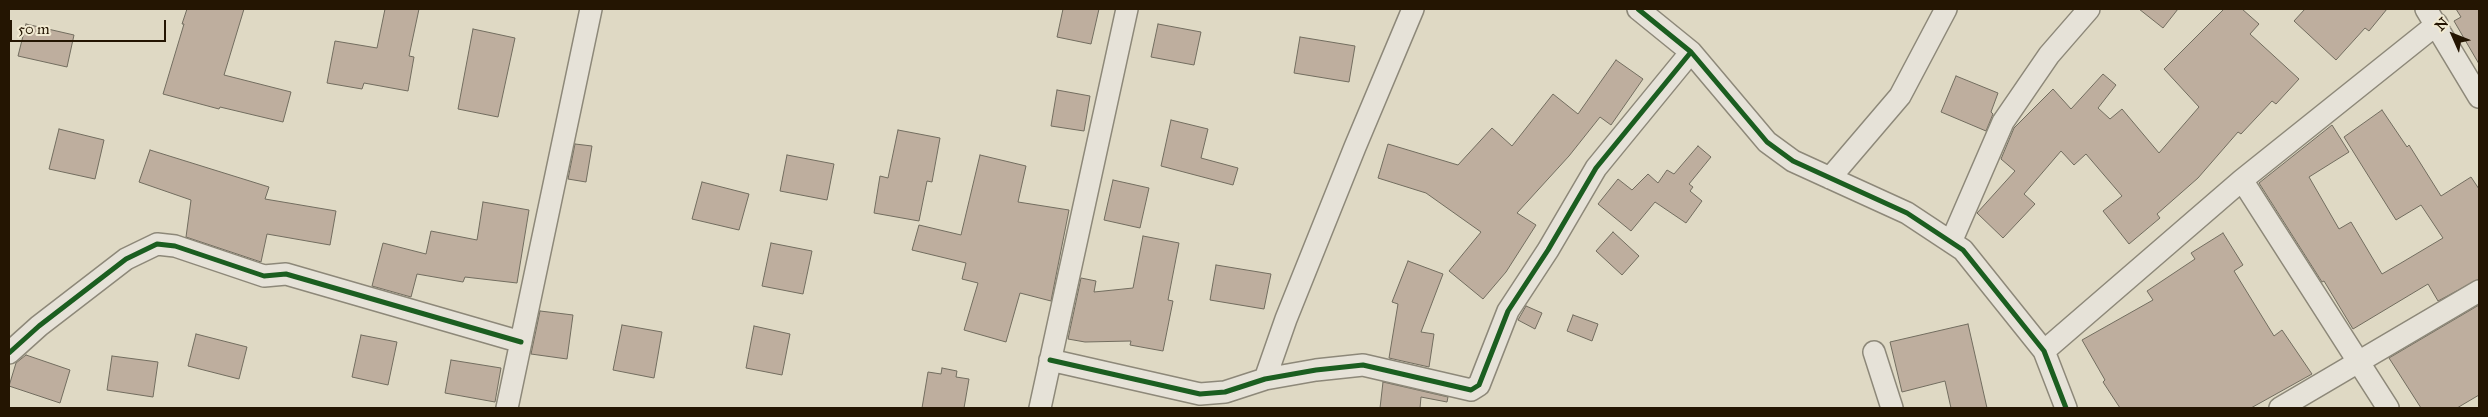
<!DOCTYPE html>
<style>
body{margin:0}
#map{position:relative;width:2488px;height:417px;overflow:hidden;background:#dfd9c4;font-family:"IM FELL Great Primer",serif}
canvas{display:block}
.frame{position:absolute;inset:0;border:10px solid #241502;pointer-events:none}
.north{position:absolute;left:2428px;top:10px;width:50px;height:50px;-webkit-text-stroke:4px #f1ead2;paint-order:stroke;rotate:314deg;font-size:14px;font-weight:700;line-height:20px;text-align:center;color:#241502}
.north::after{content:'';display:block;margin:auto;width:18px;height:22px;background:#241502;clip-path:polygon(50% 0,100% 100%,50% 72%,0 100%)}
.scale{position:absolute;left:10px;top:20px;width:156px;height:22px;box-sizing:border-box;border:2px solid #241502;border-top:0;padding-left:6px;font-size:15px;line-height:18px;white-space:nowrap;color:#241502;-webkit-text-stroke:4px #f1ead2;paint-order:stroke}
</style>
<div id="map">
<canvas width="2488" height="417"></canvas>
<div class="frame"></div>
<div class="north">N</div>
<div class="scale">50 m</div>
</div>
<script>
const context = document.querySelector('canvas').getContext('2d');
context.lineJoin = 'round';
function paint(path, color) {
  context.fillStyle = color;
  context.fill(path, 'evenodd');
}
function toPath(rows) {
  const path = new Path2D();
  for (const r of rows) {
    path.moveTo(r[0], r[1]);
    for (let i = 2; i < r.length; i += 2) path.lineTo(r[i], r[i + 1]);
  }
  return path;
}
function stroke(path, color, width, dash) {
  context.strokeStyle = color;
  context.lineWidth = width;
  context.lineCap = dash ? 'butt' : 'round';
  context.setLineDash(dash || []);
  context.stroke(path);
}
const building = toPath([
 [187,9,244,9,224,75,291,92,283,122,220,107,219,109,163,94,184,24,182,24,187,9],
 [385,9,419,9,409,56,414,57,408,91,364,83,362,89,327,83,335,41,377,48,385,9],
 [1063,9,1099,9,1091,44,1057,37,1063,9],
 [2139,9,2178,9,2163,28,2139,9],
 [2224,9,2242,9,2259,24,2250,34,2299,79,2276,104,2272,101,2241,134,2238,132,2198,178,2157,214,2160,218,2129,244,2103,211,2122,196,2086,154,2074,165,2061,151,2024,194,2035,204,2003,238,1977,213,2015,171,2001,159,2014,128,2053,89,2071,109,2103,74,2116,85,2098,108,2110,119,2122,109,2159,153,2199,107,2164,69,2224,9],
 [2305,9,2387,9,2369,31,2365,28,2336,60,2294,21,2305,9],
 [2456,9,2479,9,2479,64,2454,21,2461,17,2456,9],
 [26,24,74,35,67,67,18,56,26,24],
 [1158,24,1201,32,1194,65,1151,57,1158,24],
 [473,29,515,38,498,117,458,109,473,29],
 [1300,37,1355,46,1349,82,1294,73,1300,37],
 [1616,60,1643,79,1611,125,1600,117,1569,156,1517,213,1536,225,1506,272,1483,299,1449,271,1481,232,1426,193,1378,178,1388,144,1458,165,1492,128,1512,146,1553,94,1578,114,1616,60],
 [1956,76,1998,93,1991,112,1993,114,1986,131,1941,112,1956,76],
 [1057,90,1090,96,1084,131,1051,126,1057,90],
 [2382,110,2407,147,2409,145,2441,196,2471,177,2479,189,2479,279,2438,301,2428,284,2353,329,2324,281,2322,282,2259,183,2332,125,2349,152,2309,177,2339,229,2351,222,2382,274,2401,263,2443,238,2421,205,2396,220,2344,137,2382,110],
 [1171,120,1208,129,1201,158,1238,168,1233,185,1161,166,1171,120],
 [59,129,104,140,95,179,49,169,59,129],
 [898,130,940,138,932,182,927,181,919,221,874,213,880,176,888,178,898,130],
 [575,144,592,146,586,182,568,179,575,144],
 [1698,146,1711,157,1689,184,1693,187,1690,191,1702,201,1686,223,1655,202,1631,231,1598,204,1618,179,1632,190,1648,174,1658,183,1667,170,1674,174,1698,146],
 [150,150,269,187,265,199,336,211,330,245,267,234,261,262,186,237,191,200,139,182,150,150],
 [787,155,834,164,827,200,780,191,787,155],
 [980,155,1026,166,1018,202,1069,210,1051,301,1020,293,1006,342,964,330,978,283,962,279,966,263,912,250,919,225,961,235,980,155],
 [1113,180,1149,188,1140,228,1104,220,1113,180],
 [702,182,749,194,739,230,692,219,702,182],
 [483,202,529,210,517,283,465,277,463,282,417,274,411,297,372,286,383,243,426,254,431,231,477,240,483,202],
 [1613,232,1639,256,1622,275,1596,251,1613,232],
 [2223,233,2243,265,2234,271,2274,336,2282,330,2312,374,2251,408,2120,408,2103,382,2105,380,2082,340,2153,300,2147,291,2195,259,2191,253,2223,233],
 [1143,236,1179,243,1168,300,1173,301,1163,351,1130,345,1131,341,1085,342,1068,339,1081,278,1096,281,1094,292,1133,288,1143,236],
 [771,243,812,251,803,294,762,286,771,243],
 [1408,261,1443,274,1421,332,1434,334,1429,367,1389,358,1398,304,1392,302,1408,261],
 [1216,265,1271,274,1264,309,1210,300,1216,265],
 [2479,305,2479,395,2457,408,2421,408,2389,358,2479,305],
 [1526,306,1542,313,1535,329,1518,320,1526,306],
 [540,311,573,315,567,359,531,354,540,311],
 [1573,315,1598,324,1592,341,1567,331,1573,315],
 [1968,324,1987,408,1951,408,1945,381,1902,392,1890,342,1968,324],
 [622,325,662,332,654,378,613,370,622,325],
 [754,326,790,334,782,375,746,368,754,326],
 [196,334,247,347,239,379,188,366,196,334],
 [361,335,397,342,388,385,352,377,361,335],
 [26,355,70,370,60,403,9,386,16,363,26,355],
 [112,356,158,362,153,397,107,390,112,356],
 [451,360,501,368,495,402,445,393,451,360],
 [942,368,957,371,956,377,969,379,964,408,922,408,928,372,941,374,942,368],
 [1383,382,1448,397,1447,402,1421,397,1420,408,1380,408,1383,382]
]);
paint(building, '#beae9e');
stroke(building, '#726d5f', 1);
const minor = toPath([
 [1638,9,1691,52,1767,142,1793,161,1907,213,1963,250,2044,351,2066,408],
 [2426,9,2479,97],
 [1830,178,1900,96,1946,9],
 [2242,180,2388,408],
 [1951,242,2003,122,2049,55,2089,9],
 [2044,351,2242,180,2437,24],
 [1874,352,1892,408],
 [9,353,39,326,126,259,157,244,175,246,264,276,286,274,521,342],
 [1050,360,1200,394,1225,392,1265,379,1316,370,1363,365,1471,390,1479,385,1508,311,1548,250,1596,168,1691,52],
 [1265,379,1286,319,1355,147,1413,9],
 [507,408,591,9],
 [1040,408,1127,9],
 [2280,408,2479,291]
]);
stroke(minor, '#8d8879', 24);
stroke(minor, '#e6e2d8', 21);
stroke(toPath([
 [1638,9,1691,52,1767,142,1793,161,1907,213,1963,250,2044,351,2066,408],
 [9,353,39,326,126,259,157,244,175,246,264,276,286,274,521,342],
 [1050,360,1200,394,1225,392,1265,379,1316,370,1363,365,1471,390,1479,385,1508,311,1548,250,1596,168,1691,52]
]), '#1b5e20', 5);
</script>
